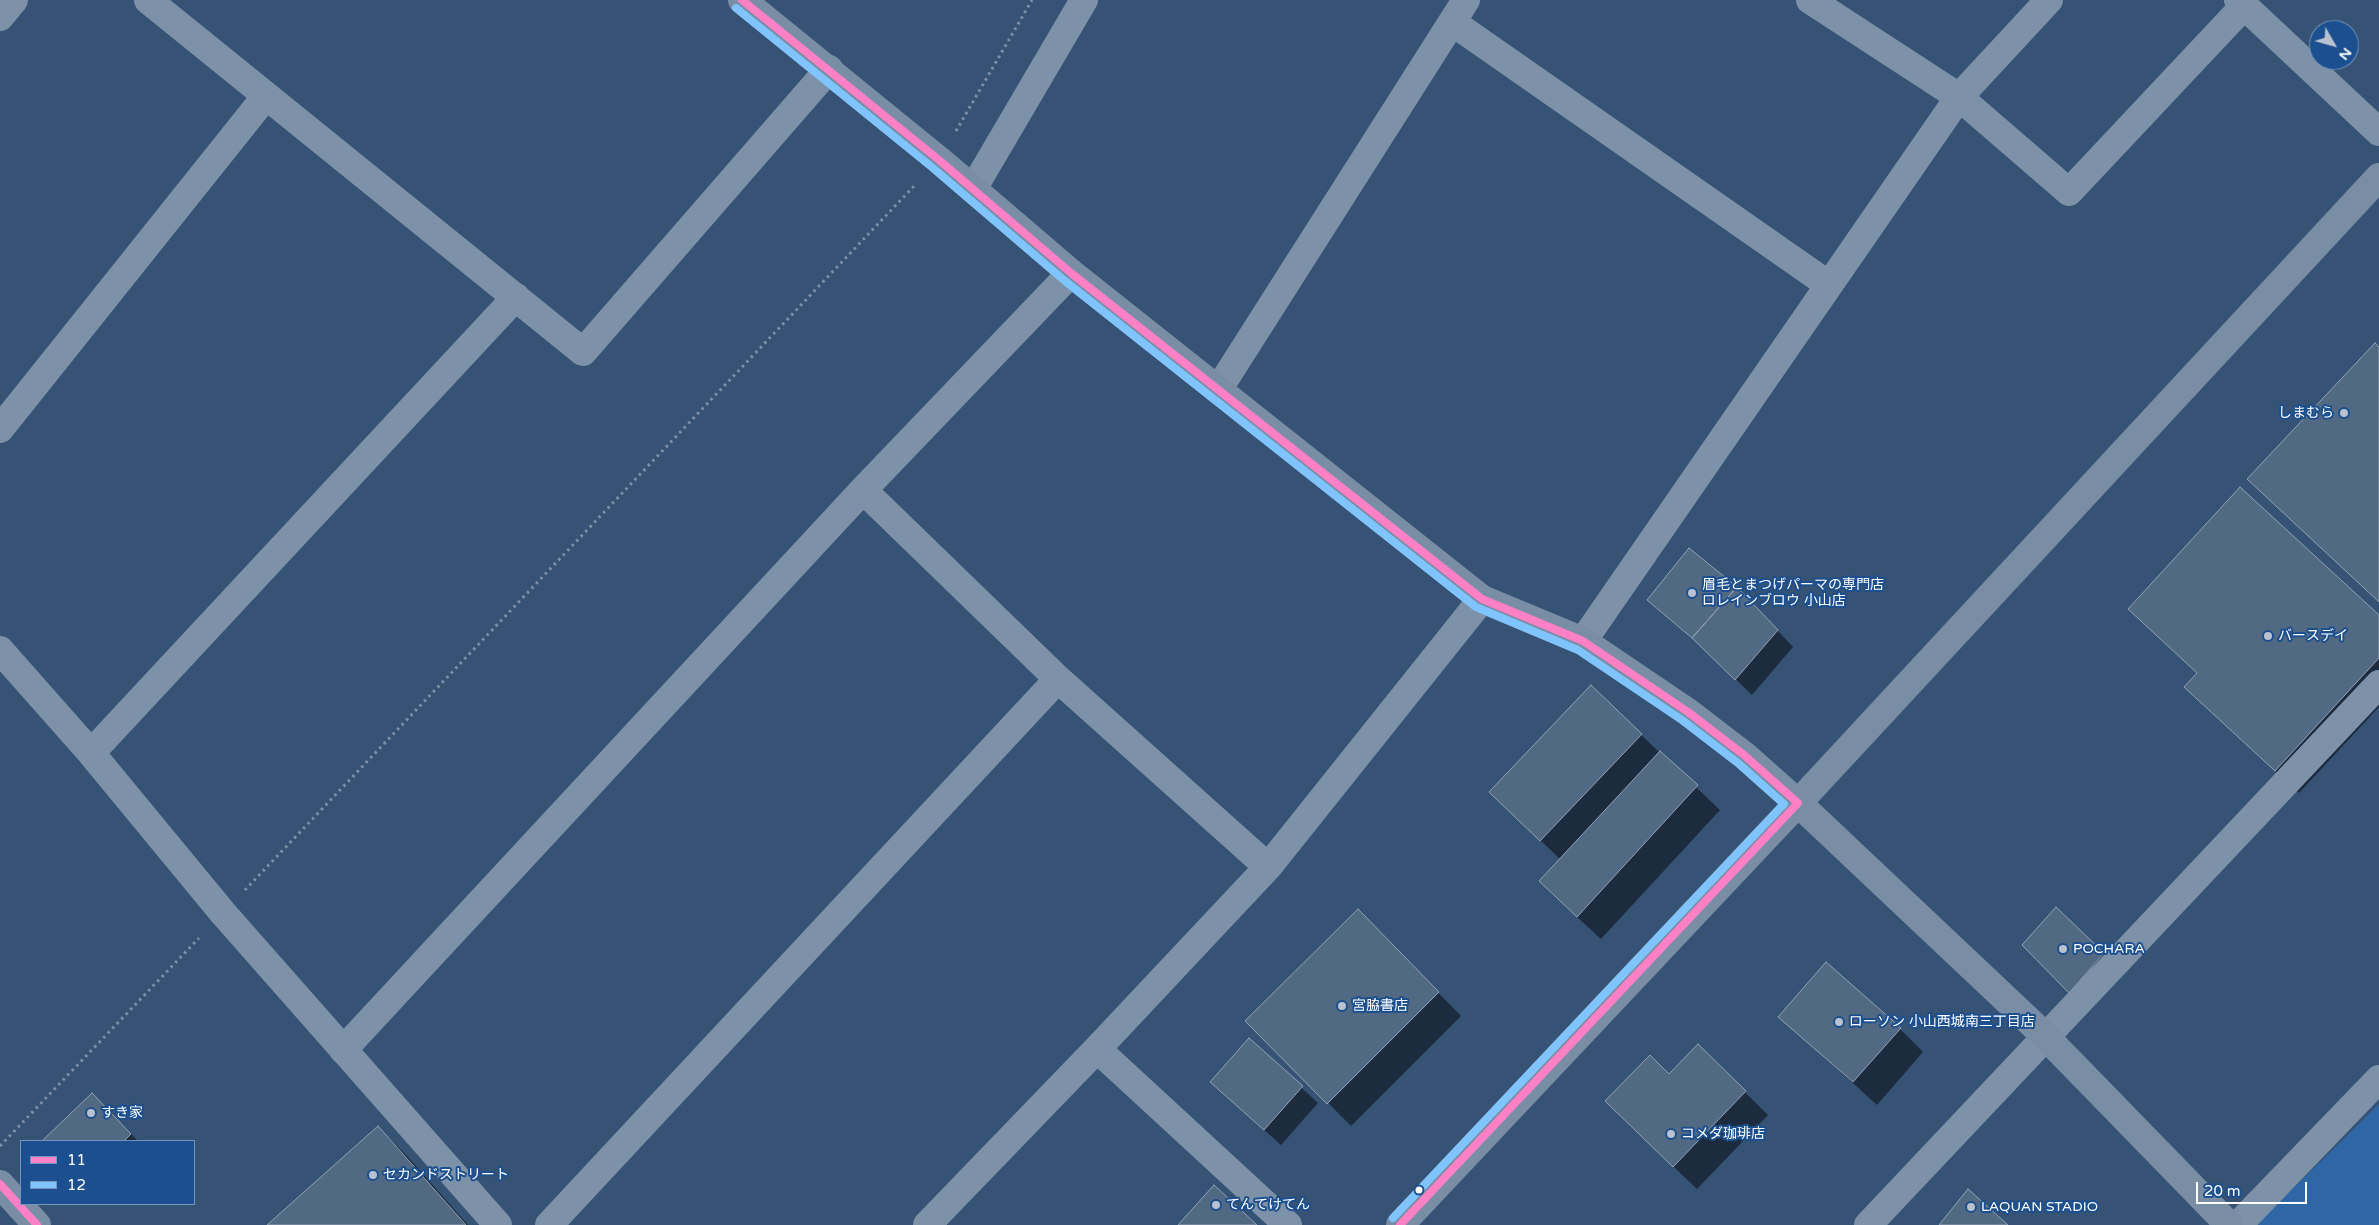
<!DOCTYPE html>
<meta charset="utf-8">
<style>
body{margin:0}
#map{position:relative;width:2379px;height:1225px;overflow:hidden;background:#365274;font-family:"Varela Round",sans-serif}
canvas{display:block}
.legend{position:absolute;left:20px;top:1140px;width:175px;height:65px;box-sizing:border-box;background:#1b4f8f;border:1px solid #7695bc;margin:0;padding:6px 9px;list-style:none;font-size:15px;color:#fff}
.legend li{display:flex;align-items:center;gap:10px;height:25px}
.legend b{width:25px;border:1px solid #7695bc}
.north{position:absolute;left:2309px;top:20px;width:50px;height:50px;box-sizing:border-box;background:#1b4f8f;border:1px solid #7695bc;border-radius:50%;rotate:128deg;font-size:14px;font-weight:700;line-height:20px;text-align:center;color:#fff}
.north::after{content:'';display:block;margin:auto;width:18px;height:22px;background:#b9c2ce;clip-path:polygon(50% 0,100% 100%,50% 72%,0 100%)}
.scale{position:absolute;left:2196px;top:1182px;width:111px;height:22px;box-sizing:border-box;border:2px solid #fff;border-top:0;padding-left:6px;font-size:15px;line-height:18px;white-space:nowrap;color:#fff;-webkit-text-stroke:4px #1b4f8f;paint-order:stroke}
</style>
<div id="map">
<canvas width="2379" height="1225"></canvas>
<ul class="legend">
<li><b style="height:6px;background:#ff80c5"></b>11</li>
<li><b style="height:6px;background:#80c4ff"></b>12</li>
</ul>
<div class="north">N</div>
<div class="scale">20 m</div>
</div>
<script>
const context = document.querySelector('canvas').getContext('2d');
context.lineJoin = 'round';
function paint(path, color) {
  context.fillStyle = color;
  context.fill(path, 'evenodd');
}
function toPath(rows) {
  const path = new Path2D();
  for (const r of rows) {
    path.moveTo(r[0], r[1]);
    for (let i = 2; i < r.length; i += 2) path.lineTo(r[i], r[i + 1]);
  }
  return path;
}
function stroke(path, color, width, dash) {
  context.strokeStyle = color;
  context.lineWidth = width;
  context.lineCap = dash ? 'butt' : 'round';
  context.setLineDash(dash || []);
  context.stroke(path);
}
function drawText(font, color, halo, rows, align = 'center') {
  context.font = font + ' "Varela Round","Noto Sans JP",sans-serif';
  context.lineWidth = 4;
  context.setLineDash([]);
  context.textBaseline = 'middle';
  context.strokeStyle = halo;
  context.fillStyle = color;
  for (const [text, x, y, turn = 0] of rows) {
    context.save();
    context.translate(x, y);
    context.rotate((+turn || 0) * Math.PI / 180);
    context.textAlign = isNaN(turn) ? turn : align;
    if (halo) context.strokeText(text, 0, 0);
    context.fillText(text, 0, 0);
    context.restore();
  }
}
paint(toPath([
 [2379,1104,2379,1225,2256,1225]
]), '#2f66a5');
paint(toPath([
 [2379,348,2379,602,2249,479],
 [1648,600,1753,604,1793,647,1752,695,1710,654],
 [2129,609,2379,616,2379,707,2299,793,2186,687,2198,674],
 [1591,687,1720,810,1601,939,1564,905,1561,860,1514,815],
 [1358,911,1461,1016,1351,1126,1247,1021],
 [2024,945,2103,954,2119,970,2086,1008],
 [1780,1017,1900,1029,1923,1052,1877,1105],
 [1249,1039,1318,1103,1281,1145,1211,1082],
 [1698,1046,1768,1115,1697,1189,1630,1125,1669,1076],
 [92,1095,138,1141,44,1141],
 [378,1127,408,1157,468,1225,269,1225]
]), '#0007');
const building = toPath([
 [2375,343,2379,347,2379,602,2247,479,2375,343],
 [2240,487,2379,615,2379,658,2275,771,2184,687,2197,673,2128,609,2240,487],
 [1689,548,1737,587,1692,638,1647,600,1689,548],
 [1737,587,1778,630,1735,680,1692,638,1737,587],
 [1591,685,1642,734,1540,841,1489,792,1591,685],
 [1660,751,1698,785,1577,917,1539,881,1660,751],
 [2056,907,2104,953,2069,993,2022,945,2056,907],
 [1358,909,1439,992,1327,1104,1245,1021,1358,909],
 [1826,962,1901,1028,1853,1082,1778,1017,1826,962],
 [1249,1038,1303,1086,1264,1130,1210,1082,1249,1038],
 [1698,1044,1746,1091,1673,1167,1605,1101,1650,1055,1669,1074,1698,1044],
 [92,1093,131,1134,124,1141,42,1141,92,1093],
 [378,1126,466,1225,267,1225,378,1126],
 [1214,1185,1257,1225,1178,1225,1214,1185],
 [1968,1189,2008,1225,1939,1225,1968,1189]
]);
paint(building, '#526984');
stroke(building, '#92a2b6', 1);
stroke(toPath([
 [956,131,1032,0],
 [245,890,916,184],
 [0,1146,199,938]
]), '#7d92a8', 3, [2.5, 4]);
stroke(toPath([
 [148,0,583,352,829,69],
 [1810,0,1959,97,2069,192,2244,6],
 [2238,0,2379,132],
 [0,17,14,0],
 [1452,22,1829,285],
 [973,189,1084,0],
 [1218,390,1466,0],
 [0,429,266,96],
 [863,490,1058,679,1268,867],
 [1583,641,1959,97,2049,0],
 [0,650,91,753,223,913,498,1225],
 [91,753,516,297],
 [1097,1049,1288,1225],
 [343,1050,863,490,1071,273],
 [549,1225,1058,679],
 [927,1225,1097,1049,1268,867,1482,599],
 [1868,1225,2379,684],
 [2238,1225,2379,1079]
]), '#7d92a8', 28);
stroke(toPath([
 [742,0,939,160,1071,273,1482,599,1583,641,1688,712,1744,755,1798,803,2045,1036,2229,1225],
 [0,1184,37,1225],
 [1400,1225,1798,803,2379,177]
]), '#798da4', 28);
stroke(toPath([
 [742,0,939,160,1071,273,1482,599,1583,641,1688,712,1744,755,1798,803],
 [0,1184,37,1225],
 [1400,1225,1798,803]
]), '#ff80c5', 8);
stroke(toPath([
 [736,8,933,168,1065,281,1476,607,1578,650,1682,720,1738,763,1784,804,1393,1218]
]), '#80c4ff', 8);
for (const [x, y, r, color] of [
 [2344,413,5,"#b9c2ce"],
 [1692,593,5,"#b9c2ce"],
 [2268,636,5,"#b9c2ce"],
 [2063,949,5,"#b9c2ce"],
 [1342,1006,5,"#b9c2ce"],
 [1839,1022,5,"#b9c2ce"],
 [91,1113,5,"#b9c2ce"],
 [1671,1134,5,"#b9c2ce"],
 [373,1175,5,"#b9c2ce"],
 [1419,1190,4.5,"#fff"],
 [1216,1205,5,"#b9c2ce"],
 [1971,1207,5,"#b9c2ce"]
]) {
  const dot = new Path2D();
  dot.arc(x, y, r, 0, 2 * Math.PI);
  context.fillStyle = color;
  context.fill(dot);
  stroke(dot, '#1b4f8f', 2);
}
drawText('14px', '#fff', '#1b4f8f', [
 ["しまむら",2334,413,"right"],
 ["眉毛とまつげパーマの専門店",1702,585],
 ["ロレインブロウ 小山店",1702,601],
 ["バースデイ",2278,636],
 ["POCHARA",2073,949],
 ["宮脇書店",1352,1006],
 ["ローソン 小山西城南三丁目店",1849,1022],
 ["すき家",101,1113],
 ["コメダ珈琲店",1681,1134],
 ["セカンドストリート",383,1175],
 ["てんてけてん",1226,1205],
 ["LAQUAN STADIO",1981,1207]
], 'left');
</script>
